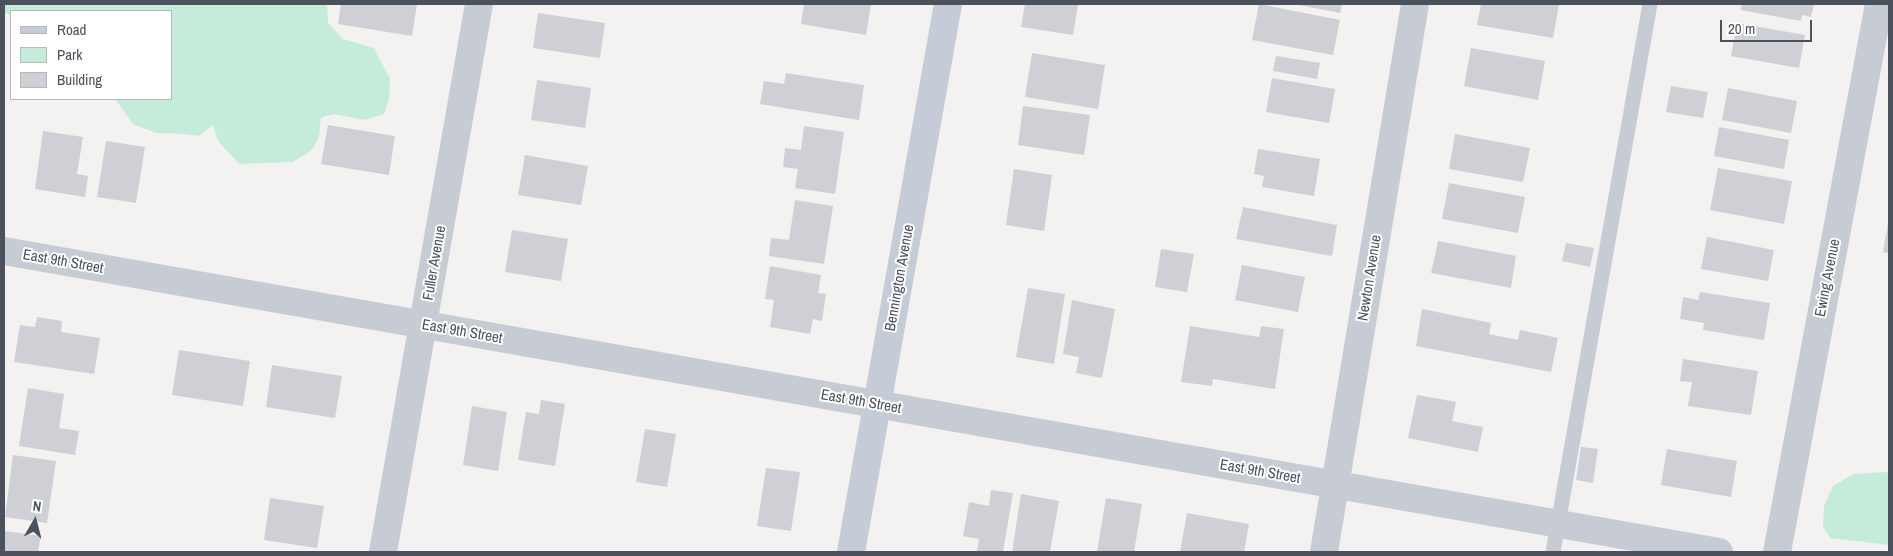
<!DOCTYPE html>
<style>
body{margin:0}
#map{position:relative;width:1893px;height:556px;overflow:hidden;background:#f3f2f1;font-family:"Archivo Narrow",sans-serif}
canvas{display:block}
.frame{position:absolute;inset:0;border:5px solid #4b515d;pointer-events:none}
.legend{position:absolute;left:10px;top:10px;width:162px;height:90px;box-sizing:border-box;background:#fff;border:1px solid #b7b9be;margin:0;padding:6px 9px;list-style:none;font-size:15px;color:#4b515d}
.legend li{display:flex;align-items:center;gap:10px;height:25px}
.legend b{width:25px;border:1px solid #b7b9be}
.north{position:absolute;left:10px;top:496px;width:50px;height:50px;-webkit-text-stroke:4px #fff;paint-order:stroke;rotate:8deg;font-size:14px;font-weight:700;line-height:20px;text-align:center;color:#4b515d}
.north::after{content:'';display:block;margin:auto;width:18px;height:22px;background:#4b515d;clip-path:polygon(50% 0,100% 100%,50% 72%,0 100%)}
.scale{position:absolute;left:1720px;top:20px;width:92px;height:22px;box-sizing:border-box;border:2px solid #4b515d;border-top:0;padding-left:6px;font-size:15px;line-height:18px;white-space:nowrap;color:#4b515d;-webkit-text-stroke:4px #fff;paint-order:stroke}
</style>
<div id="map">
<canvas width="1893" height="556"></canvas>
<div class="frame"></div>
<ul class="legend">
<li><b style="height:6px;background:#c6cbd8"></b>Road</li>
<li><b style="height:14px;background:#c5ecdb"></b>Park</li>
<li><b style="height:14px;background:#cfd0d5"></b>Building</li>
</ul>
<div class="north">N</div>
<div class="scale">20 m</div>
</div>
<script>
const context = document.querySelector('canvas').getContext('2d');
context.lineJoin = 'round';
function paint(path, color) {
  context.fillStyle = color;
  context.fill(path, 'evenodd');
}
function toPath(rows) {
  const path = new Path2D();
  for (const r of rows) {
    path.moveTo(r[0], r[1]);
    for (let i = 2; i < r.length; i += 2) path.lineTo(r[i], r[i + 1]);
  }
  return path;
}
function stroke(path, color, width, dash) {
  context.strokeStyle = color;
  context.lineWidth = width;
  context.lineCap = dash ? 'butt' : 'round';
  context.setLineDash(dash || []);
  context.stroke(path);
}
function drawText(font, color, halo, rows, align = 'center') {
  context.font = font + ' "Archivo Narrow",sans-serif';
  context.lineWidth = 4;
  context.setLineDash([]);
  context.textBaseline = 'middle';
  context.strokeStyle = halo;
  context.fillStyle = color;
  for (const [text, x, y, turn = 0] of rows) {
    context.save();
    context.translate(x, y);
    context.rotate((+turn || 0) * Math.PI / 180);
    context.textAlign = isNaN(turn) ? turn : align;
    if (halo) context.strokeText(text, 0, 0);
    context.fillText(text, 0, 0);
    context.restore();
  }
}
paint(toPath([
 [4,4,327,4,328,23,343,39,374,48,390,79,389,99,384,114,365,120,333,114,321,118,319,137,312,150,293,162,239,164,218,141,213,125,199,136,184,134,156,133,133,124,115,99,171,99,171,11,11,11,11,15,4,13],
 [1886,472,1889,473,1889,545,1830,538,1823,526,1824,506,1833,486,1854,474]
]), '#c5ecdb');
paint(toPath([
 [341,4,417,4,412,36,338,24],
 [804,4,871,4,866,35,801,24],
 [1025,4,1078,4,1073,35,1021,27],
 [1259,4,1340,20,1333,55,1252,40],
 [1294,4,1342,4,1340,13],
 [1481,4,1559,4,1553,38,1477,25],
 [1742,4,1814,4,1811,17,1802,15,1801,21,1740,10],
 [538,13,605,23,600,58,533,48],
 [1737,23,1805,35,1799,68,1731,56],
 [1471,48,1545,61,1538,100,1464,86],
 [1032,53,1105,65,1098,109,1025,97],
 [1276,56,1320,63,1317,79,1273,71],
 [786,73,864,85,859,120,760,104,764,81,784,84],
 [1272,78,1335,89,1329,123,1266,112],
 [537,80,591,88,585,128,531,120],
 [1671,86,1708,92,1703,118,1666,112],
 [1728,88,1797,101,1791,133,1722,120],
 [1023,106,1090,115,1084,155,1018,145],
 [328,125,395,136,389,175,321,164],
 [804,126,844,132,835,194,795,188,798,169,783,167,785,148,801,150],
 [1719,127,1789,140,1784,169,1714,156],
 [43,131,83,137,77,174,88,176,85,197,35,189],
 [1455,134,1530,148,1523,182,1449,169],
 [106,141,145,147,136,203,97,197],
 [1258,149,1320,159,1314,196,1262,187,1264,176,1254,174],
 [525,155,588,166,581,205,518,195],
 [1718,168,1792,181,1784,224,1710,210],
 [1014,169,1052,175,1044,231,1006,225],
 [1449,183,1525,197,1518,233,1442,219],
 [795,200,833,206,824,264,769,256,771,238,789,240],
 [1243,207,1337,225,1332,256,1236,239],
 [1888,223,1889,223,1889,253,1883,252],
 [512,230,568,239,561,281,505,272],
 [1707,237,1774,250,1768,281,1701,269],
 [1438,241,1516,256,1511,288,1431,273],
 [1566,243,1594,248,1590,267,1562,261],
 [1161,249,1194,254,1187,292,1155,287],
 [1242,265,1305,277,1298,312,1235,300],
 [770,266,821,275,818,293,826,294,822,321,813,319,810,334,770,327,774,300,765,299],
 [1028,288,1065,294,1054,364,1016,357],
 [1700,292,1770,303,1764,340,1703,330,1704,323,1680,319,1683,297,1698,300],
 [1072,300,1115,309,1102,378,1076,373,1079,357,1063,354],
 [1422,309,1491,323,1489,334,1518,340,1520,330,1558,338,1551,372,1416,346],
 [37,317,62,321,61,332,100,338,94,374,14,362,20,325,35,327],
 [1190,326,1259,337,1261,326,1284,329,1275,389,1213,379,1212,386,1181,382],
 [179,350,250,361,243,406,172,395],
 [1683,359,1758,371,1751,415,1688,406,1692,382,1680,381],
 [272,365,342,376,335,418,266,407],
 [28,388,64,394,59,428,79,431,75,455,19,446],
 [1417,395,1456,402,1452,421,1483,427,1478,452,1408,438],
 [541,400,565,404,555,466,518,460,526,412,539,414],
 [472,406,507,412,498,471,463,465],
 [645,429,676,434,667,487,636,482],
 [1581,447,1598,449,1593,483,1576,480],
 [1667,449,1737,461,1731,497,1661,485],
 [13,455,56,461,47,523,5,517],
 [766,468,800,472,791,531,757,526],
 [991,490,1013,493,1003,552,977,552,979,539,963,536,969,502,989,506],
 [1021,494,1059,501,1050,552,1012,552],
 [270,498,324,506,317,548,264,540],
 [1106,498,1142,504,1134,552,1097,552],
 [1187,513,1249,524,1244,552,1180,552],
 [4,531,41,536,38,552,4,552]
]), '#cfd0d5');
stroke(toPath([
 [1553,552,1650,4]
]), '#c6cbd4', 15);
stroke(toPath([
 [4,251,1719,552],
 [383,552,479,4],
 [1324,552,1415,4],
 [1777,552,1879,4]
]), '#c6cbd4', 28);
stroke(toPath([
 [851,552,948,4]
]), '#c6cbd8', 28);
drawText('15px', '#4b515d', '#fff', [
 ["East 9th Street",63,262,10],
 ["Fuller Avenue",435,263,-80],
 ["Bennington Avenue",900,278,-80],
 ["Newton Avenue",1370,278,-81],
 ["Ewing Avenue",1828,278,-79],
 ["East 9th Street",462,332,10],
 ["East 9th Street",861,402,10],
 ["East 9th Street",1260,472,10]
]);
</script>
